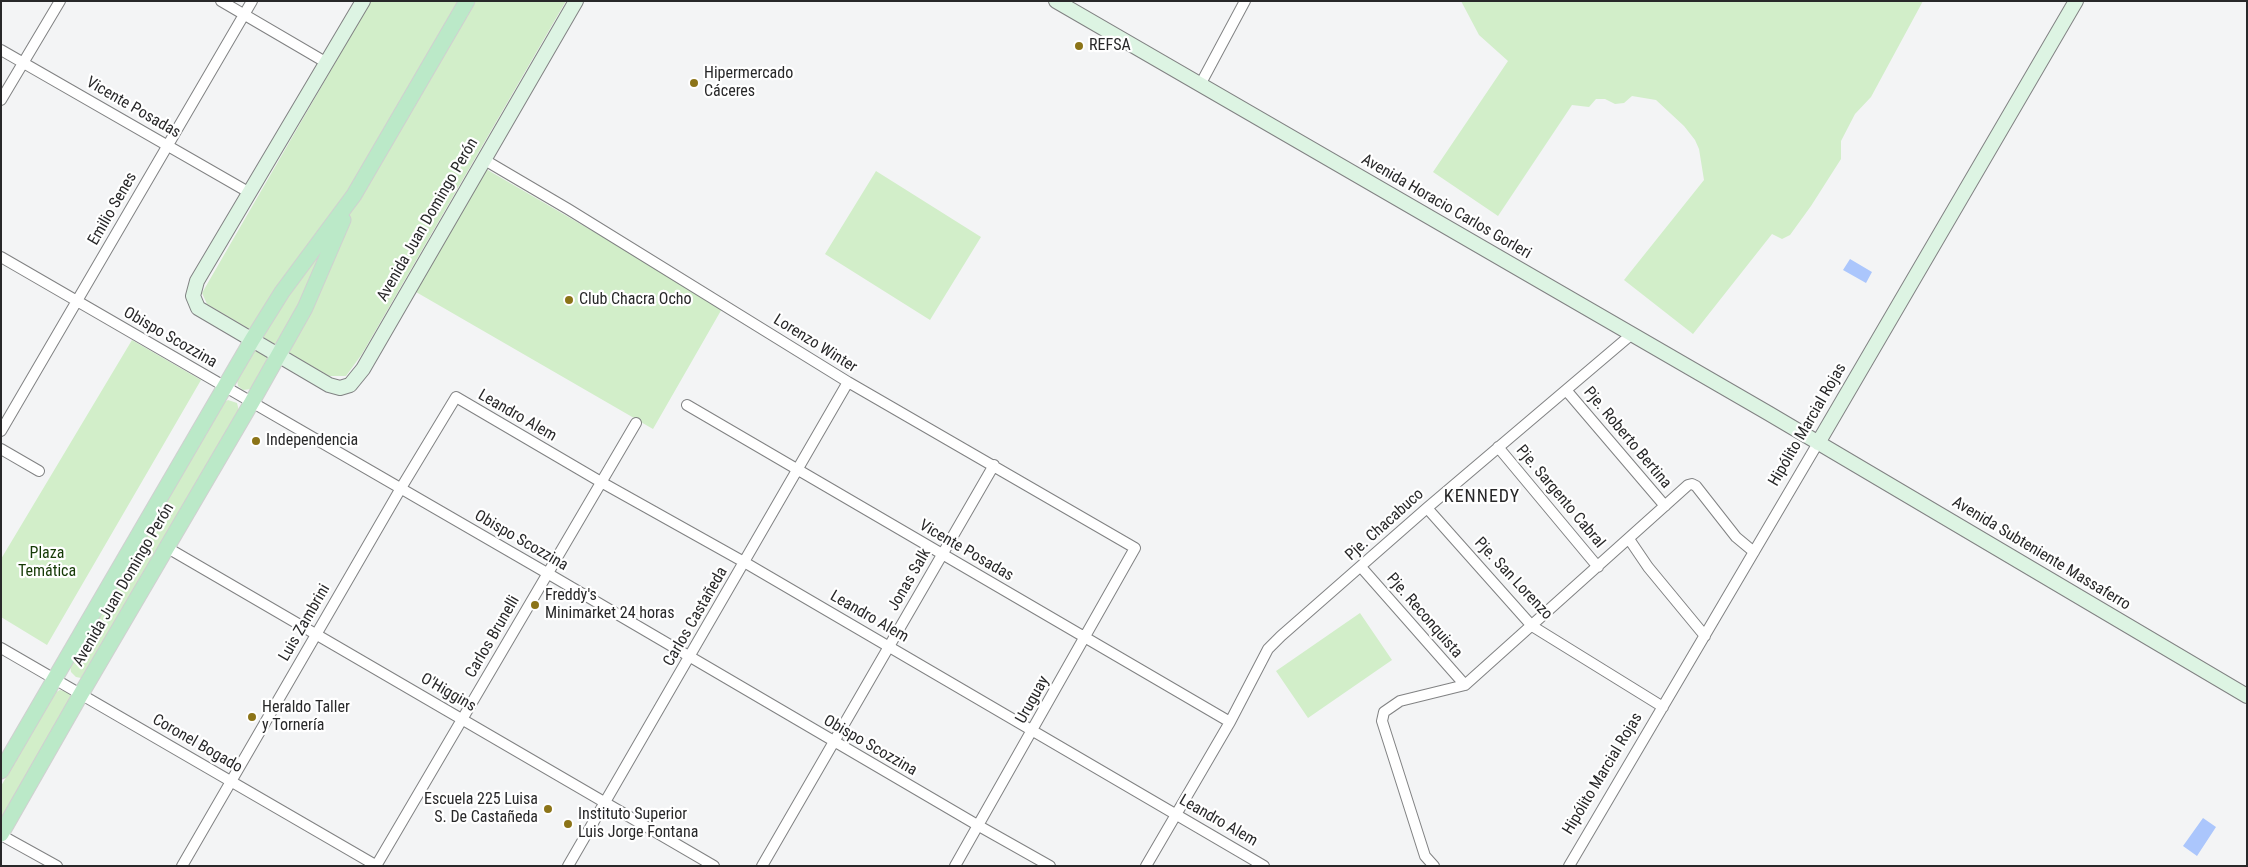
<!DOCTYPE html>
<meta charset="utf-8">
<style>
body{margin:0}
#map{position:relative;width:2248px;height:867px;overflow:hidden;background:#f3f4f5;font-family:"Roboto Condensed",sans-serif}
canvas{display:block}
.frame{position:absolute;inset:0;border:2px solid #282829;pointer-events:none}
</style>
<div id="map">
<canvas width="2248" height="867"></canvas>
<div class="frame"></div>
</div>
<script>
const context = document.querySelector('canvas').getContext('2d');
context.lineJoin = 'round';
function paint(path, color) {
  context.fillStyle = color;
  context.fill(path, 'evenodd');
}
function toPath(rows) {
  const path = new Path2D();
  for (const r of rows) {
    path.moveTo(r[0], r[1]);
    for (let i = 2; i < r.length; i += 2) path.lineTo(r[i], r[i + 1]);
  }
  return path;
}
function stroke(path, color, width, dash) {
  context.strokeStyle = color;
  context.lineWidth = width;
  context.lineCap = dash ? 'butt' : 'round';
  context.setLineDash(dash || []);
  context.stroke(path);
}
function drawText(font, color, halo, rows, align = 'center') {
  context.font = font + ' "Roboto Condensed",sans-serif';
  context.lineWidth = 4.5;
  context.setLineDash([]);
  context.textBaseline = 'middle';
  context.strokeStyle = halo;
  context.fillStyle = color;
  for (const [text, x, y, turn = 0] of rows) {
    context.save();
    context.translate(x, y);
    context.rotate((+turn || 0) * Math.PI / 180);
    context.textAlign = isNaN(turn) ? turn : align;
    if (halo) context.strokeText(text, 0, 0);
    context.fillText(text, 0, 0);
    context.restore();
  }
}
paint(toPath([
 [371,1,566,1,362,354,346,376,329,376,207,304,202,293],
 [1461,1,1923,1,1871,97,1855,114,1841,141,1841,159,1811,206,1790,235,1782,239,1772,234,1693,334,1624,280,1704,180,1699,149,1695,140,1684,126,1656,100,1632,96,1624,103,1615,104,1605,99,1596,99,1589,107,1572,105,1498,216,1433,172,1508,61,1479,35],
 [486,169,723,307,653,429,416,292],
 [876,171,981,237,930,320,825,254],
 [132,340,201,380,47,645,1,617,1,559],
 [255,349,270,357,252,389,243,390,238,386,237,380],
 [228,400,237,403,239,411,81,678,76,677,71,672,70,666,223,403],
 [1360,613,1392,660,1308,718,1276,671],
 [60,690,69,692,71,696,1,823,1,786,56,692]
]), '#d2eec9');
paint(toPath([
 [1850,259,1872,272,1866,283,1843,270],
 [2203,818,2216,827,2197,856,2183,846]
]), '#abc6fc');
const street = toPath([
 [221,1,327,63],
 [1,50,250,193],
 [1200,85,1245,1],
 [1,100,60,1],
 [483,159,568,209,848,382,1135,548,955,866],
 [1,257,547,573,979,826,1050,866],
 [1566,390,1665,506],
 [687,405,1230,722],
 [1,431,252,1],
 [1498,447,1598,567],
 [1,449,39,471],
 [1427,508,1532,626,1663,707],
 [1629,539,1648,567,1705,636],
 [166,547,714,866],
 [1361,567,1465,685],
 [1,648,377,866],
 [1,835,57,866],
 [182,866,401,488,456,397,601,482,744,562,1264,866],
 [376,866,636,423],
 [568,866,848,382],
 [762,866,994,465],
 [1146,866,1230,722,1268,649,1281,636,1427,508,1632,334],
 [1434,866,1425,856,1382,721,1384,712,1400,701,1465,685,1688,485,1692,484,1696,486,1736,537,1754,552],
 [1569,866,1818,443]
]);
const secondary = toPath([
 [363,1,197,281,193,296,198,308,329,385,340,388,350,385,363,369,576,1],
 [1056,1,1768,413,2247,696],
 [1818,443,2076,1]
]);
const primary = toPath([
 [1,771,252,340,282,292,354,195,467,1],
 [1,834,81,694,252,402,305,308,343,220]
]);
stroke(street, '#818283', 12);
stroke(secondary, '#818283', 16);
stroke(primary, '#d0d0d0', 17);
stroke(street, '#fff', 10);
stroke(secondary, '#ddf4e3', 14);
stroke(primary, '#bbe9c8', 15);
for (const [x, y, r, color] of [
 [1079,46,5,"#8c7418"],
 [694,83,5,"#8c7418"],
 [569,300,5,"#8c7418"],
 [256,441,5,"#8c7418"],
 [535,605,5,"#8c7418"],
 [252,717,5,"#8c7418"],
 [548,809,5,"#8c7418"],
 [568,824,5,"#8c7418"]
]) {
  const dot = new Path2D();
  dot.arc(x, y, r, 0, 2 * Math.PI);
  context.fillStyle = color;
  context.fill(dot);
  stroke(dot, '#fff', 2);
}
drawText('16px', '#282829', '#fff', [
 ["REFSA",1089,46],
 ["Hipermercado",704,74],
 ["Cáceres",704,92],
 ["Club Chacra Ocho",579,300],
 ["Independencia",266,441],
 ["Freddy's",545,596],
 ["Minimarket 24 horas",545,614],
 ["Heraldo Taller",262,708],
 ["y Tornería",262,726],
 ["Escuela 225 Luisa",538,800,"right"],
 ["S. De Castañeda",538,818,"right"],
 ["Instituto Superior",578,815],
 ["Luis Jorge Fontana",578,833]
], 'left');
drawText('16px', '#282829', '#fff', [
 ["Vicente Posadas",133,108,30],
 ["Avenida Horacio Carlos Gorleri",1446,207,30],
 ["Emilio Senes",113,209,-60],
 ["Avenida Juan Domingo Perón",428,220,-60],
 ["Obispo Scozzina",170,338,30],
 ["Lorenzo Winter",815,344,32],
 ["Leandro Alem",517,416,30],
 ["Hipólito Marcial Rojas",1808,425,-60],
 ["Pje. Roberto Bertina",1627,438,50],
 ["Pje. Sargento Cabral",1560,497,50],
 ["Pje. Chacabuco",1385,525,-42],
 ["Obispo Scozzina",521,541,30],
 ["Vicente Posadas",966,551,30],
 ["Avenida Subteniente Massaferro",2041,554,31],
 ["Pje. San Lorenzo",1513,579,47],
 ["Jonas Salk",910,580,-60],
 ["Avenida Juan Domingo Perón",124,585,-60],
 ["Pje. Reconquista",1424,616,49],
 ["Carlos Castañeda",696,617,-60],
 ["Leandro Alem",869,617,30],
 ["Luis Zambrini",305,623,-60],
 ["Carlos Brunelli",493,637,-60],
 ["O'Higgins",448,693,30],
 ["Uruguay",1033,700,-61],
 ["Coronel Bogado",197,744,30],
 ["Obispo Scozzina",870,746,30],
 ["Hipólito Marcial Rojas",1603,774,-59],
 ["Leandro Alem",1218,821,30]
]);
drawText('16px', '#153a06', '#fff', [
 ["Plaza",47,554],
 ["Temática",47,572]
]);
context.letterSpacing = '1px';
drawText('18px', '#282829', '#fff', [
 ["KENNEDY",1482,497]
]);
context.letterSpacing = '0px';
</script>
